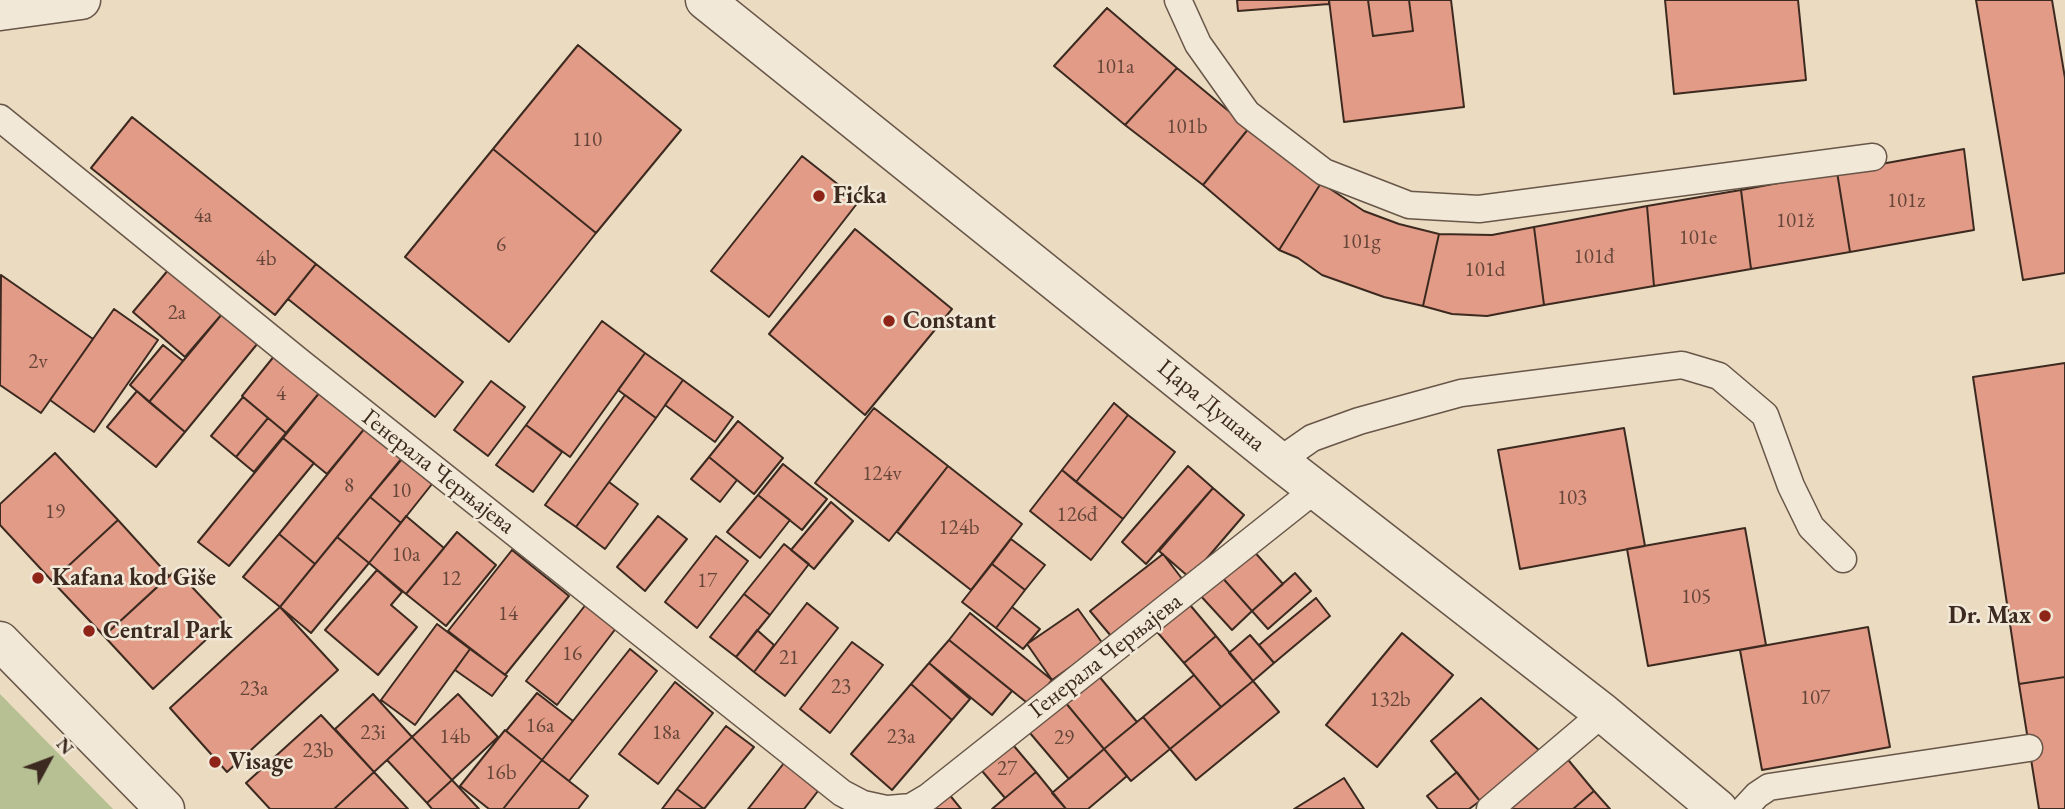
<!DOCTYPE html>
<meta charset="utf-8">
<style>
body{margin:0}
#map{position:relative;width:2065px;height:809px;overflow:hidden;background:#eadbc1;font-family:"EB Garamond",serif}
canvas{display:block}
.north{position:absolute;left:14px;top:725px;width:70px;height:70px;-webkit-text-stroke:5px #f1e8d7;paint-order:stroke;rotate:49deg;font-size:19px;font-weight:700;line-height:28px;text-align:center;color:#3c2a20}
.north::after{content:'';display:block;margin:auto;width:24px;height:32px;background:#3c2a20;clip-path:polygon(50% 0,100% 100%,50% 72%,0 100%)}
</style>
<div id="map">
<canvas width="2065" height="809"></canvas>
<div class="north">N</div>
</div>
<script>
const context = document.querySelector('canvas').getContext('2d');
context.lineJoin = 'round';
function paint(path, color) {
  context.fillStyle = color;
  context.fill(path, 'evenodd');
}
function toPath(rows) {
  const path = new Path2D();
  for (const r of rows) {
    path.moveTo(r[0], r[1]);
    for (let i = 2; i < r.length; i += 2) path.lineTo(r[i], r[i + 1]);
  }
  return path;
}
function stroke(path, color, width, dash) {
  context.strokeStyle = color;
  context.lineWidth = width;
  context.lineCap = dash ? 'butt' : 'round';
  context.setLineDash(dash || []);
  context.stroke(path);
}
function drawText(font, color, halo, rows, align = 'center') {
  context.font = font + ' "EB Garamond",serif';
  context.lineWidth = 5;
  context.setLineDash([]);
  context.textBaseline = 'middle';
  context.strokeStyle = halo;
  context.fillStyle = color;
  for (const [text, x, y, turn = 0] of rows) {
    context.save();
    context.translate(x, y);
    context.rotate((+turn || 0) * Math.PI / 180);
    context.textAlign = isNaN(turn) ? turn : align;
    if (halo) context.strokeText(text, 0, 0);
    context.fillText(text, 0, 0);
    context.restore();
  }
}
paint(toPath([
 [0,694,113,809,0,809]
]), '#b6c093');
const building = toPath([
 [1237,0,1329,0,1329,4,1238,11,1237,0],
 [1329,0,1368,0,1373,36,1413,31,1409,0,1451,0,1464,107,1344,122,1329,0],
 [1368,0,1409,0,1413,31,1373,36,1368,0],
 [1665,0,1798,0,1806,80,1674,94,1665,0],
 [1976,0,2052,0,2065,78,2065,273,2023,280,1976,0],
 [1107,8,1177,68,1125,125,1054,66,1107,8],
 [578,45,681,130,596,233,493,149,578,45],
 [1177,68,1249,128,1203,185,1125,125,1177,68],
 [132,117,316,264,275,315,91,168,132,117],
 [1249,128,1321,183,1279,250,1203,185,1249,128],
 [493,149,596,233,509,342,405,257,493,149],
 [1964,149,1974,230,1850,252,1837,172,1964,149],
 [802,156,859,201,769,317,711,271,802,156],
 [1837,172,1850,252,1751,269,1741,190,1837,172],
 [1321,183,1364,211,1399,224,1439,234,1423,306,1384,297,1322,275,1298,258,1279,250,1321,183],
 [1741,190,1751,269,1654,286,1647,206,1741,190],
 [1647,206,1654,286,1544,305,1534,227,1647,206],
 [1534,227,1544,305,1487,316,1452,314,1423,306,1439,234,1492,235,1534,227],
 [855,229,952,309,865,415,769,334,855,229],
 [316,264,463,382,435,417,288,299,316,264],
 [169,269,222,314,185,357,133,312,169,269],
 [1,275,93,339,41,413,0,385,1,275],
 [114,309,158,340,94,432,50,400,114,309],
 [222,314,258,343,185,432,149,402,222,314],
 [602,321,645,353,570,457,526,425,602,321],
 [163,345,183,361,149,402,130,385,163,345],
 [645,353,683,380,656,418,618,390,645,353],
 [275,355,320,392,286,433,242,396,275,355],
 [2065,363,2065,677,2019,684,1973,377,2065,363],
 [683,380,733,417,715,442,665,405,683,380],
 [491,381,525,407,488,456,454,430,491,381],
 [137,391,185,432,156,467,107,427,137,391],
 [320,392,365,428,327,474,283,438,320,392],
 [625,395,656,418,576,527,545,505,625,395],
 [243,397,268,418,236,457,211,436,243,397],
 [1114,403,1128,415,1076,482,1062,470,1114,403],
 [874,408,948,466,889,541,815,483,874,408],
 [1128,415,1175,452,1123,519,1076,482,1128,415],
 [268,418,286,433,254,472,236,457,268,418],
 [738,421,783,458,754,494,709,457,738,421],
 [526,425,562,452,533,492,496,465,526,425],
 [365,428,402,458,315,564,279,534,365,428],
 [1624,428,1645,546,1520,569,1498,450,1624,428],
 [283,438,314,463,229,566,198,542,283,438],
 [55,453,118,520,52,581,0,525,0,504,55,453],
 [709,457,737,480,720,502,691,479,709,457],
 [402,459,432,484,401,523,370,497,402,459],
 [783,464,827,499,802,530,758,495,783,464],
 [948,466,1022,524,971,590,897,532,948,466],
 [1188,466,1213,488,1146,564,1122,542,1188,466],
 [1062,470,1123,519,1091,560,1030,511,1062,470],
 [609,482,638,504,605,549,576,527,609,482],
 [1213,488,1244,515,1190,578,1159,551,1213,488],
 [758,495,790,520,760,558,727,532,758,495],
 [370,497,401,523,369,563,337,537,370,497],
 [831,502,853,521,814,569,791,550,831,502],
 [406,516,444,548,406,594,369,563,406,516],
 [658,516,687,539,645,591,617,567,658,516],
 [118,520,169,576,104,636,52,581,118,520],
 [1745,528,1766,645,1648,666,1627,549,1745,528],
 [457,532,496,565,446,626,406,594,457,532],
 [279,534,315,564,280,607,243,577,279,534],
 [716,536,748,561,697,628,665,602,716,536],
 [337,537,369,563,311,633,280,607,337,537],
 [1011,539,1045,565,1025,590,992,564,1011,539],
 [784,544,809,564,770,615,744,594,784,544],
 [1251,548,1283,584,1252,611,1220,575,1251,548],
 [512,550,569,596,505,675,448,631,512,550],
 [1163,554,1183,580,1111,636,1090,611,1163,554],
 [992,564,1025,590,996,628,962,602,992,564],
 [176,570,225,622,153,689,104,636,176,570],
 [377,570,402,592,391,605,417,627,378,675,325,630,377,570],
 [1295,573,1311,591,1268,629,1252,611,1295,573],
 [1220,575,1252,611,1232,630,1199,594,1220,575],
 [744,594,770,615,736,657,710,637,744,594],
 [1316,598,1330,616,1274,663,1259,645,1316,598],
 [1185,599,1216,636,1184,663,1152,626,1185,599],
 [587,603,617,627,557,705,526,681,587,603],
 [807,603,838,628,785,696,754,672,807,603],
 [280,607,338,670,227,772,170,708,280,607],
 [1012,607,1040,629,1023,649,996,628,1012,607],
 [1078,609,1103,644,1052,680,1027,644,1078,609],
 [970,613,1052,680,1031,706,949,640,970,613],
 [437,624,470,649,415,725,381,700,437,624],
 [1868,627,1890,747,1762,770,1740,650,1868,627],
 [757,630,774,645,754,672,736,657,757,630],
 [1402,633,1453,675,1377,767,1326,725,1402,633],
 [1250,635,1274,663,1253,681,1229,653,1250,635],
 [1216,636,1253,681,1221,707,1184,663,1216,636],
 [949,640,1012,691,992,715,929,663,949,640],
 [852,642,883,665,830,733,800,709,852,642],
 [470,649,507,676,492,696,455,670,470,649],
 [630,649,657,671,569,781,542,760,630,649],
 [929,663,970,699,952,720,911,684,929,663],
 [1093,669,1137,722,1104,749,1060,696,1093,669],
 [1194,675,1221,707,1170,749,1143,717,1194,675],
 [2065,677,2065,809,2039,809,2019,684,2065,677],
 [1253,681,1279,712,1196,780,1170,749,1253,681],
 [675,682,713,713,658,784,619,754,675,682],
 [911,684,952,720,892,790,851,754,911,684],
 [537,693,573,721,542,760,506,731,537,693],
 [373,694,412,737,374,772,335,729,373,694],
 [458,694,498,737,452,780,412,737,458,694],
 [1060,696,1104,749,1069,779,1024,726,1060,696],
 [1481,698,1540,751,1480,801,1431,741,1481,698],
 [321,715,374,772,334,809,270,809,246,783,321,715],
 [1143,717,1170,749,1131,781,1104,749,1143,717],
 [726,726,754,747,704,809,677,789,726,726],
 [505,730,542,760,503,809,489,809,460,786,505,730],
 [412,737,452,780,427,803,387,760,412,737],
 [1008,739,1036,772,1005,798,977,765,1008,739],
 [1104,749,1127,776,1088,809,1066,809,1052,793,1104,749],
 [1565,756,1594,791,1573,809,1500,809,1565,756],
 [542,760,588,796,578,809,503,809,542,760],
 [784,763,818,791,804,809,748,809,784,763],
 [374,772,408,809,334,809,374,772],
 [1036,772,1066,809,992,809,1005,798,1036,772],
 [1457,772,1480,801,1469,809,1438,809,1427,796,1457,772],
 [1344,778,1364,809,1294,809,1344,778],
 [452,780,479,809,432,809,427,803,452,780],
 [944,788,961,809,919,809,944,788],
 [677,789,704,809,662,809,677,789],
 [1594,791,1610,809,1573,809,1594,791]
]);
paint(building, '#e29b86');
stroke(building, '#3c2a20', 2);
const lane = toPath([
 [1178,0,1198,44,1247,113,1324,172,1409,205,1479,209,1873,157],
 [0,118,300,362,842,793,863,804,886,809],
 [1279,461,1312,438,1359,421,1461,393,1682,365,1719,376,1765,415,1791,486,1811,527,1843,559],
 [888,809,911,807,928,797,1316,489],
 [1490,809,1603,713],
 [1744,809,1757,795,1769,787,2029,748]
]);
const street = toPath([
 [705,0,1279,461,1603,713,1718,809],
 [0,11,81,0],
 [0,641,165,809]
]);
stroke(lane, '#685648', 29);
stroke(street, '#685648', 41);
stroke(lane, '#f1e8d7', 26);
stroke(street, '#f1e8d7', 38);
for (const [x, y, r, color] of [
 [819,196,7,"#8f2418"],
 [889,321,7,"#8f2418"],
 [38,578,7,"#8f2418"],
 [2045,616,7,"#8f2418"],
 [89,631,7,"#8f2418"],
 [215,762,7,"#8f2418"]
]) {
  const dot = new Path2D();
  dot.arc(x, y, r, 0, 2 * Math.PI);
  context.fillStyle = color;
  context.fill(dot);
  stroke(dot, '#f1e8d7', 2.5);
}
drawText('21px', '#66463a', null, [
 ["101a",1115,67],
 ["101b",1187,127],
 ["110",587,140],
 ["101z",1906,201],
 ["4a",203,216],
 ["101ž",1795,221],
 ["101e",1698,238],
 ["101g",1361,242],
 ["6",501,245],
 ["101đ",1594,257],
 ["4b",266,259],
 ["101d",1485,270],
 ["2a",177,313],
 ["2v",38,362],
 ["4",281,394],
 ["124v",882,474],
 ["8",349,486],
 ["10",401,491],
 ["103",1572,498],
 ["19",55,512],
 ["126đ",1077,515],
 ["124b",959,528],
 ["10a",406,555],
 ["12",451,579],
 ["17",707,581],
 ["105",1696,597],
 ["14",508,614],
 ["16",572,654],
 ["21",789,658],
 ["23",841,687],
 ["23a",254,689],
 ["107",1815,698],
 ["132b",1390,700],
 ["16a",540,726],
 ["23i",373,733],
 ["18a",666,733],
 ["14b",455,737],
 ["23a",901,737],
 ["29",1064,738],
 ["23b",318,751],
 ["27",1007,769],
 ["16b",501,773]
]);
drawText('bold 24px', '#3c2a20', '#f1e8d7', [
 ["Fićka",833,196],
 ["Constant",903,321],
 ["Kafana kod Giše",52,578],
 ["Dr. Max",2031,616,"right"],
 ["Central Park",103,631],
 ["Visage",229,762]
], 'left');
drawText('24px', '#3c2a20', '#f1e8d7', [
 ["Цара Душана",1211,406,39],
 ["Генерала Черњајева",438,472,38],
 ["Генерала Черњајева",1106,656,-38]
]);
</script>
